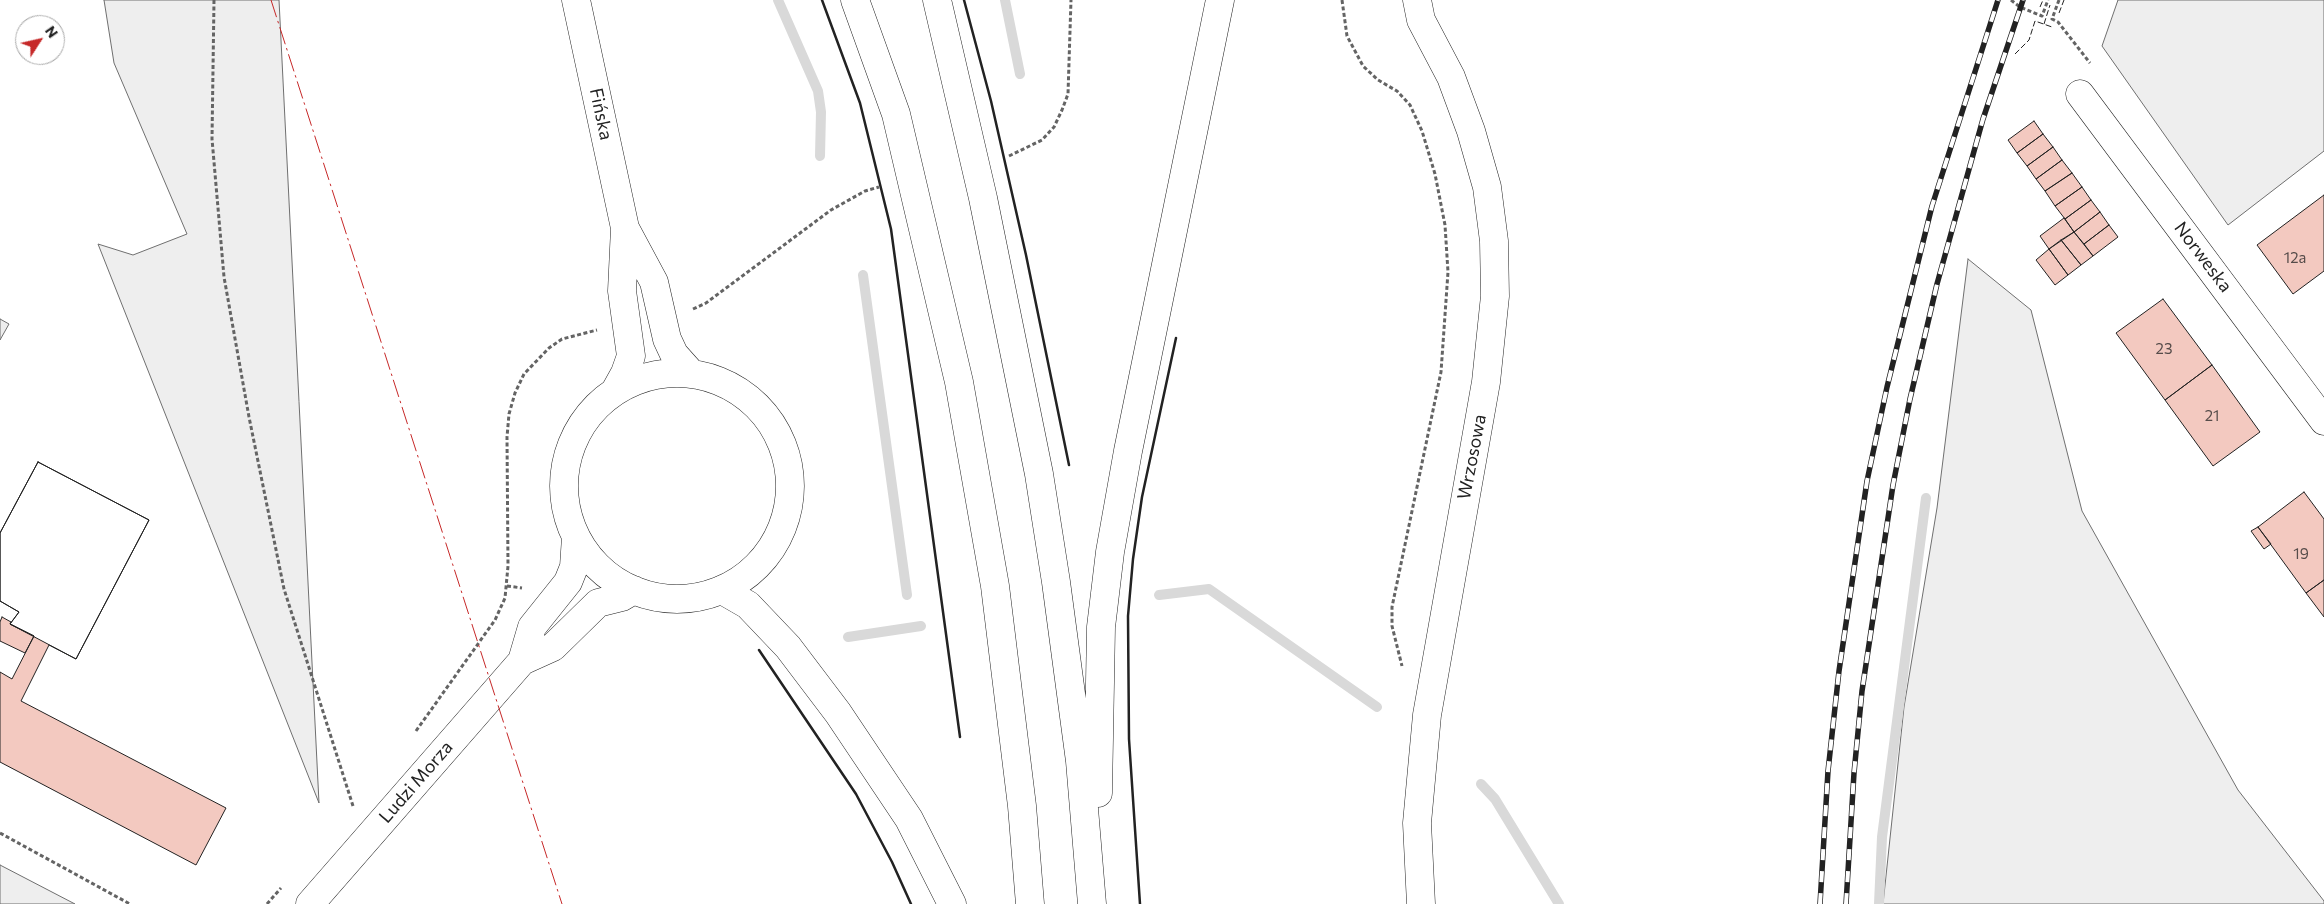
<!DOCTYPE html>
<meta charset="utf-8">
<style>
body{margin:0}
#map{position:relative;width:2324px;height:904px;overflow:hidden;background:#fff;font-family:Commissioner,sans-serif}
canvas{display:block}
.north{position:absolute;left:15px;top:15px;width:50px;height:50px;box-sizing:border-box;background:#fff;border:1px solid #a7a7a7;border-radius:50%;rotate:55deg;font-size:14px;font-weight:700;line-height:20px;text-align:center;color:#222}
.north::after{content:'';display:block;margin:auto;width:18px;height:22px;background:#c62828;clip-path:polygon(50% 0,100% 100%,50% 72%,0 100%)}
</style>
<div id="map">
<canvas width="2324" height="904"></canvas>
<div class="north">N</div>
</div>
<script>
const context = document.querySelector('canvas').getContext('2d');
context.lineJoin = 'round';
function paint(path, color) {
  context.fillStyle = color;
  context.fill(path, 'evenodd');
}
function toPath(rows) {
  const path = new Path2D();
  for (const r of rows) {
    if (r.length === 3) {
      path.moveTo(r[0] + r[2], r[1]);
      path.arc(r[0], r[1], r[2], 0, 2 * Math.PI);
      continue;
    }
    path.moveTo(r[0], r[1]);
    for (let i = 2; i < r.length; i += 2) path.lineTo(r[i], r[i + 1]);
  }
  return path;
}
function stroke(path, color, width, dash) {
  context.strokeStyle = color;
  context.lineWidth = width;
  context.lineCap = dash ? 'butt' : 'round';
  context.setLineDash(dash || []);
  context.stroke(path);
}
function drawText(font, color, halo, rows, align = 'center') {
  context.font = font + ' Commissioner,sans-serif';
  context.lineWidth = 4;
  context.setLineDash([]);
  context.textBaseline = 'middle';
  context.strokeStyle = halo;
  context.fillStyle = color;
  for (const [text, x, y, turn = 0] of rows) {
    context.save();
    context.translate(x, y);
    context.rotate((+turn || 0) * Math.PI / 180);
    context.textAlign = isNaN(turn) ? turn : align;
    if (halo) context.strokeText(text, 0, 0);
    context.fillText(text, 0, 0);
    context.restore();
  }
}
const green = toPath([
 [104,0,279,0,319,803,98,244,133,255,187,234,114,63,104,0],
 [2118,0,2324,0,2324,151,2228,225,2102,46,2118,0],
 [1968,259,2031,310,2082,511,2238,790,2324,901,2324,904,1883,904,1904,707,1937,508,1968,259],
 [0,865,75,904,0,904,0,865]
]);
paint(green, '#eee');
stroke(green, '#6f6f6f', 1);
const parking = toPath([
 [0,319,9,324,0,340,0,319]
]);
paint(parking, '#ededed');
stroke(parking, '#6f6f6f', 1);
stroke(toPath([
 [778,0,818,91,821,112,820,156],
 [1005,0,1020,74],
 [863,275,907,595],
 [1159,595,1209,589,1377,707],
 [848,637,921,626],
 [1481,784,1495,799,1559,904],
 [1879,904,1882,837,1926,498]
]), '#d9d9d9', 10);
const building = toPath([
 [2034,121,2043,134,2017,153,2008,140,2034,121],
 [2043,134,2053,147,2027,166,2017,153,2043,134],
 [2053,147,2062,160,2036,179,2027,166,2053,147],
 [2062,160,2072,173,2045,191,2036,179,2062,160],
 [2072,173,2082,187,2055,206,2045,191,2072,173],
 [2082,187,2091,200,2065,219,2055,206,2082,187],
 [2324,195,2324,271,2293,294,2257,245,2324,195],
 [2091,200,2100,212,2074,232,2065,219,2091,200],
 [2100,212,2109,225,2084,244,2074,232,2100,212],
 [2064,218,2074,232,2049,249,2040,236,2064,218],
 [2109,225,2118,237,2093,256,2084,244,2109,225],
 [2074,232,2093,256,2081,265,2061,240,2074,232],
 [2061,240,2081,265,2068,275,2049,249,2061,240],
 [2049,249,2068,275,2055,285,2036,260,2049,249],
 [2163,299,2212,365,2165,400,2116,333,2163,299],
 [2212,365,2260,432,2213,466,2165,400,2212,365],
 [38,462,149,520,76,659,49,645,21,701,226,808,196,865,0,762,0,672,12,679,34,636,10,624,19,612,0,601,0,533,38,462],
 [38,462,149,520,76,659,10,624,19,612,0,601,0,533,38,462],
 [2304,492,2324,519,2324,580,2306,593,2258,527,2304,492],
 [2258,527,2271,544,2264,549,2251,531,2258,527],
 [2324,580,2324,617,2306,593,2324,580],
 [2,617,11,622,10,624,34,636,25,653,0,641,0,622,2,617]
]);
paint(building, '#f3c9c0');
stroke(building, '#222', 1);
const street = toPath([
 [1417,0,1421,20,1451,77,1471,131,1487,187,1494,241,1495,296,1486,382,1427,715,1417,823,1421,904],
 [2080,94,2324,421]
]);
const secondary = toPath([
 [576,0,625,228,622,291,631,356,625,373,615,391],
 [625,228,654,282,667,339,674,354,691,373],
 [677,486,113],
 [522,661,532,627,568,582,574,567,576,537],
 [310,904,522,661,553,647,598,603,622,597,634,590]
]);
const highway = toPath([
 [855,0,896,114,959,382,995,586,1022,806,1030,904],
 [937,0,983,198,1039,474,1056,582,1080,761,1092,904],
 [722,590,748,605,788,647,838,713,909,819,952,904],
 [1098,793,1101,627,1110,552,1128,451,1220,0]
]);
stroke(street, '#222', 29);
stroke(secondary, '#222', 29);
stroke(highway, '#222', 29);
stroke(toPath([
 [214,0,212,139,224,277,249,417,284,589,353,806],
 [1342,0,1347,36,1363,66,1378,80,1397,91,1410,105,1422,131,1435,174,1445,225,1448,272,1441,372,1392,607,1392,626,1402,666],
 [2011,0,2020,7,2042,16,2048,0],
 [2059,0,2052,19,2058,22,2090,63],
 [1009,156,1042,140,1054,127,1062,110,1068,94,1071,0],
 [693,309,706,303,831,210,865,191,879,187],
 [507,586,522,588],
 [416,731,495,620,505,598,508,566,507,437,509,414,515,393,524,374,549,348,562,339,597,330],
 [0,833,130,904],
 [267,904,281,888]
]), '#646464', 3, [4, 2.5]);
stroke(street, '#fff', 28);
stroke(secondary, '#fff', 28);
stroke(highway, '#fff', 28);
const rail = toPath([
 [1820,904,1828,771,1839,671,1867,481,1887,387,1932,206,1998,0],
 [1846,904,1854,773,1862,691,1893,485,1910,399,1937,284,1983,119,2023,0]
]);
stroke(rail, '#222', 5.5);
stroke(rail, '#fff', 4, [11]);
stroke(toPath([
 [2040,7,2043,0],
 [2059,13,2064,0],
 [2044,24,2050,5],
 [2015,54,2029,40,2035,21,2052,27]
]), '#222', 1, [6, 2.5]);
stroke(toPath([
 [822,0,860,103,891,229,960,737],
 [964,0,991,101,1026,255,1069,465],
 [759,650,856,794,892,862,911,904],
 [1140,904,1129,739,1128,616,1133,559,1142,497,1176,338]
]), '#222', 2.5);
stroke(toPath([
 [271,0,562,904]
]), '#c62828', 1, [18, 4, 2.5, 4]);
drawText('15px', '#564c4a', null, [
 ["12a",2295,258],
 ["23",2164,349],
 ["21",2212,416],
 ["19",2301,554]
]);
drawText('18px', '#222', '#fff', [
 ["Fińska",601,114,78],
 ["Norweska",2203,257,53],
 ["Wrzosowa",1472,457,-79],
 ["Ludzi Morza",416,782,-49]
]);
</script>
